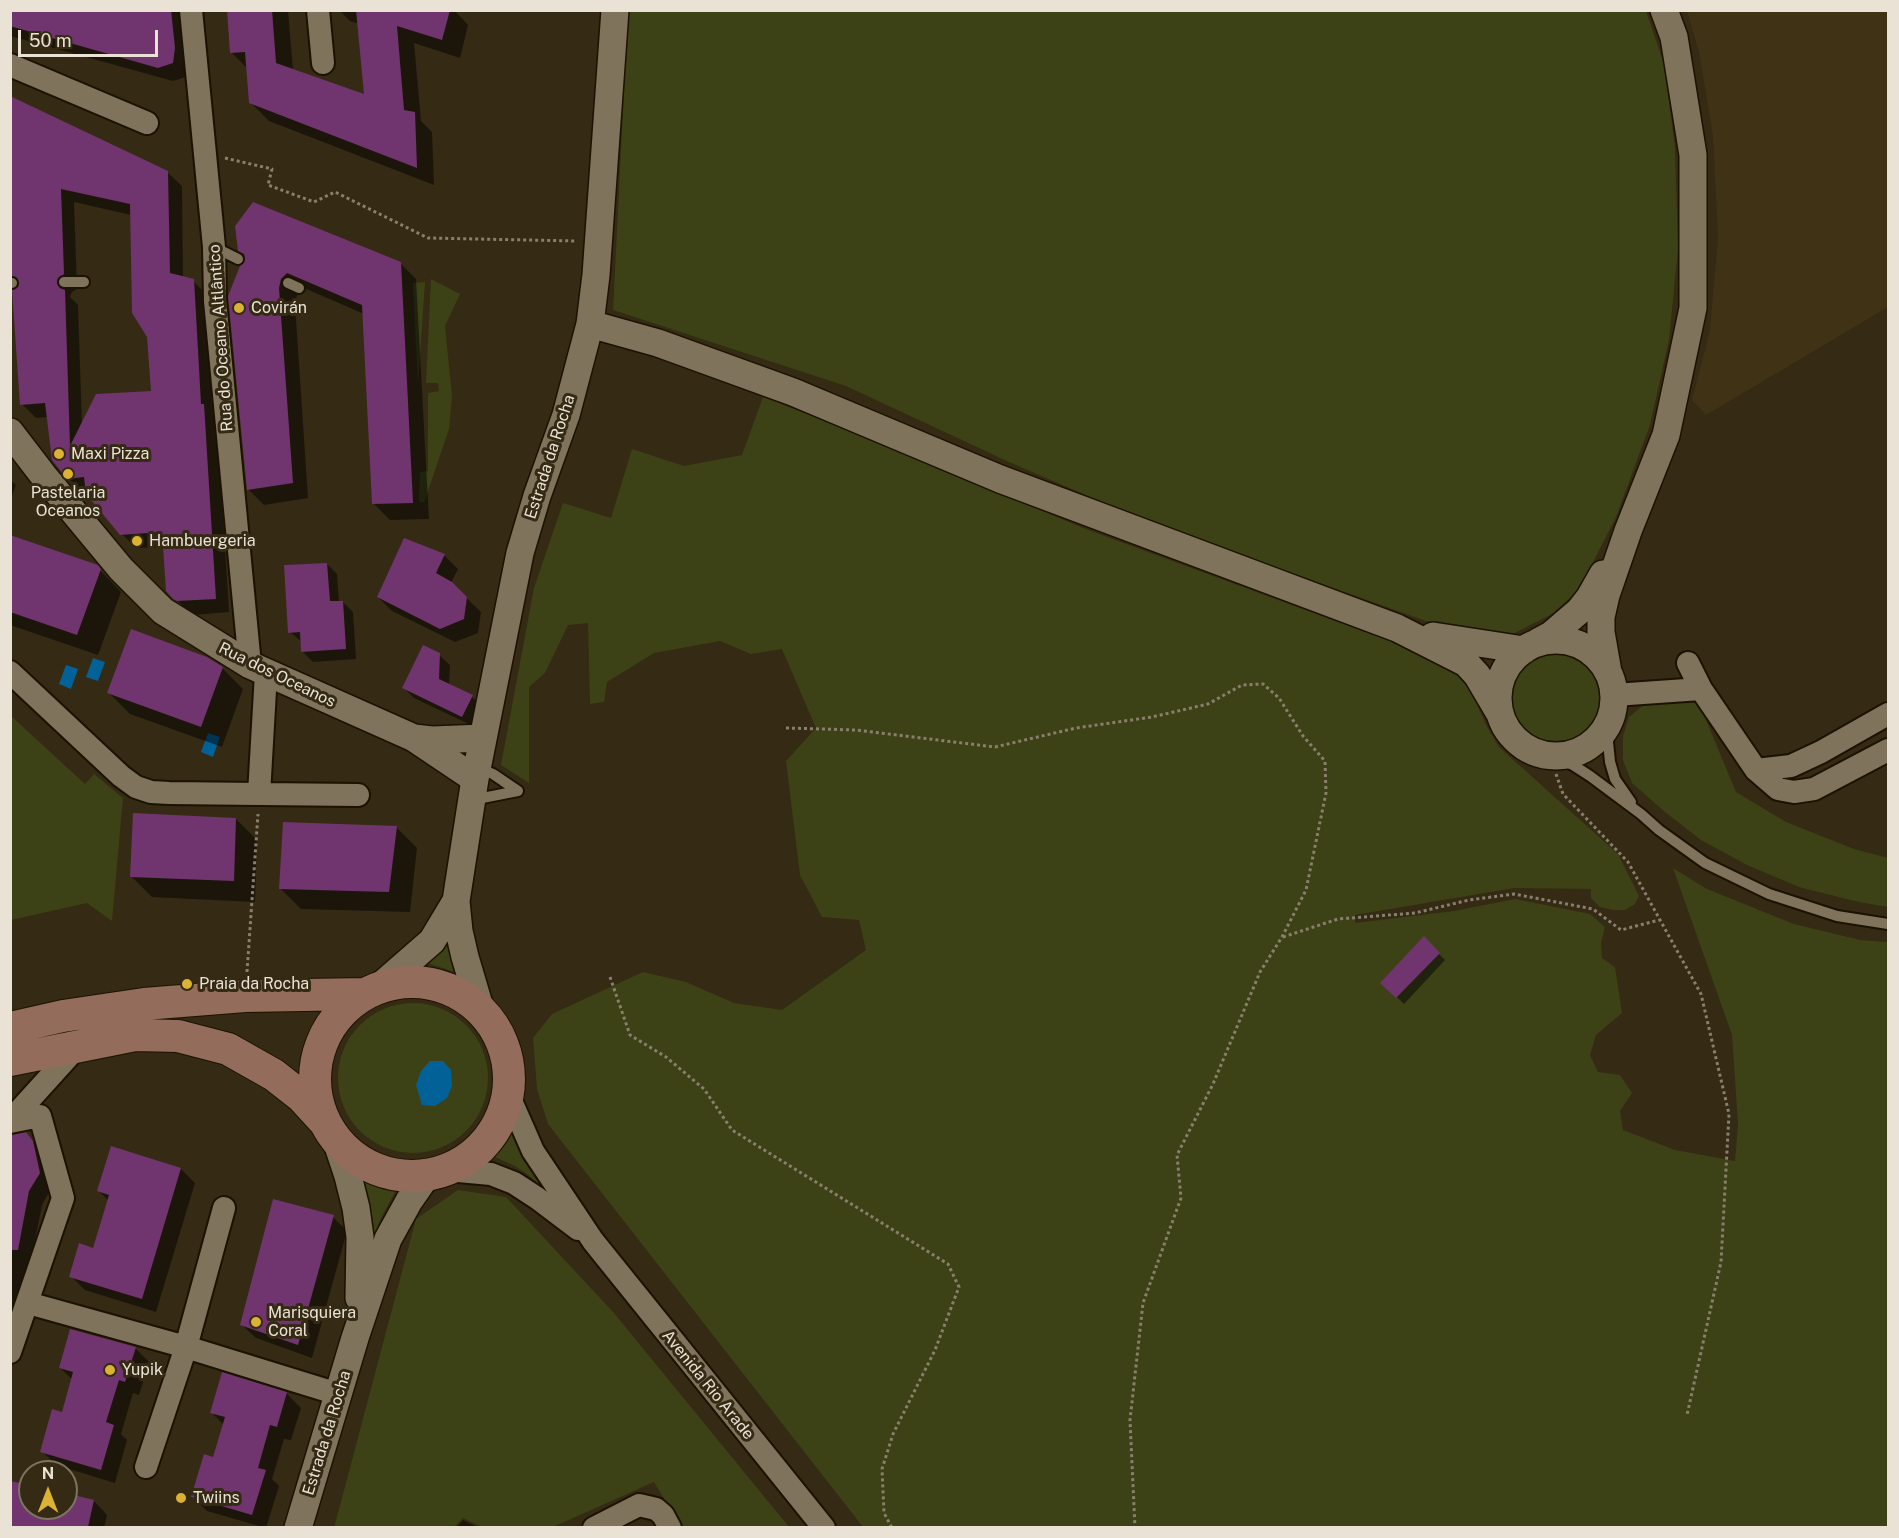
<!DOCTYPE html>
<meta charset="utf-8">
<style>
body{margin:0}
#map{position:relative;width:1899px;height:1538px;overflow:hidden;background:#352a14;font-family:"Public Sans",sans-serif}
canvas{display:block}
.frame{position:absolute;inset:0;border:12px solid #e9e2d5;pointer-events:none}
.north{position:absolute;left:18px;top:1460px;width:60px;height:60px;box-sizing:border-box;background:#352a14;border:2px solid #7d7461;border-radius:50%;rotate:0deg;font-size:16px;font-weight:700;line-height:24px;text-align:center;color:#e9e2d5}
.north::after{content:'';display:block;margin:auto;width:21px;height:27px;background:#dbb233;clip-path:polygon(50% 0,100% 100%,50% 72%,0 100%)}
.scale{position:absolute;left:18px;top:30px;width:140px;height:27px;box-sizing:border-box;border:3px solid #e9e2d5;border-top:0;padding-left:8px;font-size:18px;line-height:21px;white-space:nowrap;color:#e9e2d5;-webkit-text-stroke:4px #352a14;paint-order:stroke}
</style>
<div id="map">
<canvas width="1899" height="1538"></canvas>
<div class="frame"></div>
<div class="north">N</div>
<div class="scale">50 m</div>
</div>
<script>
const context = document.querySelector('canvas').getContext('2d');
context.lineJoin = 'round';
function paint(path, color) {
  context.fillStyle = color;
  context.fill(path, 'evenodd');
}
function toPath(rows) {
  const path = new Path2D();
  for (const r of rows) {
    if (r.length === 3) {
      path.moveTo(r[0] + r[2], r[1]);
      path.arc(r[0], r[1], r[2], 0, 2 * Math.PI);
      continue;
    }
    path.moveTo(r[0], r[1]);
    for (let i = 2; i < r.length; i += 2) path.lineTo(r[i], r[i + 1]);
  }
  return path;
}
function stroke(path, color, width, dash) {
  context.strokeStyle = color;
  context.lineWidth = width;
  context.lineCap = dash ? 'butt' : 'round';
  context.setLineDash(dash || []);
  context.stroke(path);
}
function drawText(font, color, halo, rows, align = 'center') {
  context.font = font + ' "Public Sans",sans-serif';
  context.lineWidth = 6;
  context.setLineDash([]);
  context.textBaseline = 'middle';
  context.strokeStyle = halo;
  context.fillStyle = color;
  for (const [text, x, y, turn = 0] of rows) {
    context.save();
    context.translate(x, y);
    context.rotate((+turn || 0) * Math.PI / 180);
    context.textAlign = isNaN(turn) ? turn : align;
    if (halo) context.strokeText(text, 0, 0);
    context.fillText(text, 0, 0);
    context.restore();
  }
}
paint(toPath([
 [1687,11,1888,11,1888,307,1706,415,1692,400,1710,330,1718,238,1713,136,1699,52]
]), '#403215');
paint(toPath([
 [628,11,1646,11,1664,64,1675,148,1678,249,1669,340,1650,425,1616,517,1579,590,1552,614,1513,634,1475,630,1426,621,1151,523,1009,462,846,386,613,310],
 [431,279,460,294,445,326,452,396,449,429,424,503,419,501,420,472,428,471,428,393,439,391,438,383,426,383],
 [425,282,425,283,418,384,413,283],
 [763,397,881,443,1083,528,1449,663,1471,690,1486,725,1499,747,1618,854,1639,896,1635,904,1625,910,1613,910,1600,907,1591,898,1591,889,1514,888,1355,915,1355,923,1454,911,1515,899,1590,914,1605,927,1601,943,1602,958,1615,967,1622,1013,1596,1035,1590,1055,1598,1072,1620,1075,1632,1093,1620,1111,1623,1130,1675,1150,1735,1161,1738,1124,1732,1035,1673,868,1707,889,1794,924,1860,940,1888,942,1888,1527,863,1527,548,1124,537,1089,533,1038,552,1014,643,972,686,982,734,1003,782,1010,866,950,859,920,822,917,800,875,786,761,816,728,782,649,751,654,720,641,654,653,607,682,604,702,590,704,588,623,568,625,545,673,529,687,529,783,501,765,534,588,563,503,611,518,632,449,684,466,742,455],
 [1554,700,46],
 [1672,697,1699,703,1736,792,1786,822,1854,849,1888,858,1888,907,1859,902,1799,887,1747,865,1701,840,1665,812,1632,783,1623,760,1623,736,1629,717,1647,702],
 [10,715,85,784,94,774,123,798,112,921,87,903,11,920],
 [451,919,460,974,419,960],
 [413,1078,75],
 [508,1117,551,1195,527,1174,515,1166,495,1157,480,1154,492,1143],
 [355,1170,379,1178,401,1181,381,1218,373,1238],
 [458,1190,506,1197,614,1313,789,1527,681,1527,654,1482,553,1527,482,1527,463,1518,454,1527,334,1528,416,1219]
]), '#3c4215');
paint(toPath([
 [93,658,105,662,98,681,86,677],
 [66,665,78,669,71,689,59,684],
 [208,733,220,737,213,757,201,752],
 [430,1061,443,1061,451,1070,452,1086,447,1098,435,1106,422,1105,416,1085,421,1071]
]), '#026298');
paint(toPath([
 [10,10,183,10,188,63,186,77,173,81,10,36],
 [228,10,288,10,293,70,366,96,359,24,350,21,339,10,454,10,468,25,460,58,414,43,421,121,432,132,434,185,269,121,250,102,247,68,232,53],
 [10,98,167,172,182,186,183,278,193,281,207,295,215,416,217,419,229,612,193,615,167,591,165,547,136,548,122,534,87,492,82,492,68,478,48,417,36,418,22,404,21,283,13,275],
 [74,202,131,215,149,337,152,392,82,425,78,305,70,297,72,292,77,289],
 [239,250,400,263,416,279,429,519,390,520,374,504,364,314,304,288,297,296,295,304,308,498,264,505,248,489,246,257],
 [10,480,16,485,10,501],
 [10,536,97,567,121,592,98,655,10,625],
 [444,555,458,569,451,583,481,612,478,633,455,642,392,611,378,597],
 [327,564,337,574,339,602,343,602,353,612,356,659,313,662,302,651,302,642,290,632],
 [439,655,450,665,449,685,472,697,482,707,473,726,414,698,404,688],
 [222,668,243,689,222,747,130,714,109,693],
 [236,819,257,840,255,902,152,897,131,876],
 [396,827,417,848,410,912,301,909,280,888],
 [1424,939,1445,960,1404,1004,1382,983],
 [26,1134,39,1148,52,1187,42,1205,35,1240,10,1313,10,1138],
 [112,1148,181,1169,195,1183,156,1312,85,1290,71,1276,94,1250,109,1201,99,1191],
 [333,1217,347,1231,312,1358,256,1338,241,1324],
 [135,1348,149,1362,139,1395,133,1393,121,1434,127,1440,115,1483,56,1465,42,1451,63,1413,73,1380,60,1368],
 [223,1374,287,1394,301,1408,291,1440,284,1439,272,1479,279,1486,266,1528,207,1511,193,1497,214,1459,224,1425,212,1413],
 [10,1482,30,1487,30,1508,66,1508,66,1495,94,1501,107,1515,104,1528,10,1528],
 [463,1520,479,1528,456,1528]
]), '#0007');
paint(toPath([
 [10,10,171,10,175,48,173,63,158,68,10,26],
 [227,10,272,10,276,63,364,94,356,10,450,10,442,40,397,26,404,110,415,112,417,168,249,103,245,52,230,53],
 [10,96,168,171,170,273,194,279,201,404,204,404,216,599,177,601,173,599,166,591,162,532,120,535,86,494,84,477,67,479,52,460,45,403,20,405,12,290,18,287,19,282,16,277,11,276,10,268],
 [61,189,130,204,132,313,147,337,151,391,96,394,70,446,65,290,60,288,57,283,58,278,64,274],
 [253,202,401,262,413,503,372,504,362,305,287,273,281,279,279,288,293,483,247,490,228,296,240,266,245,259,244,254,238,251,235,226],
 [10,535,98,565,101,569,77,635,10,612],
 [404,538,445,554,436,573,452,582,467,597,464,619,440,629,377,597],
 [327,563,330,601,343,601,346,649,301,652,300,632,288,633,284,565],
 [131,629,207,657,223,667,201,727,107,693],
 [423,645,440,653,439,679,473,695,462,717,402,688],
 [133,813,236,818,234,881,130,877],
 [283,822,397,826,389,892,279,889],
 [1424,936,1440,953,1396,998,1380,983],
 [26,1132,33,1141,40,1173,29,1191,18,1250,10,1250,10,1135],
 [111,1146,181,1168,142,1299,69,1277,79,1243,93,1248,109,1195,97,1191],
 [273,1199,334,1215,298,1345,240,1325],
 [70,1329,136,1347,125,1382,119,1380,106,1422,114,1425,101,1470,40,1452,52,1409,62,1412,73,1372,59,1368],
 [222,1372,287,1392,277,1427,270,1425,258,1468,266,1470,252,1515,191,1497,204,1454,213,1457,225,1417,210,1413],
 [10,1481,30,1485,30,1508,66,1508,66,1493,94,1500,88,1527,10,1527]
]), '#70346e');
const service = toPath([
 [214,247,238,259],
 [64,282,84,282],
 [10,283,12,283],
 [288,283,299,288],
 [1611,719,1608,742,1610,762,1615,779,1631,802],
 [1553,756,1573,765,1590,776,1641,814,1659,830,1705,863,1769,894,1837,916,1888,924],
 [472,800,518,791,493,774,477,767]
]);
const minor = toPath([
 [191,10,214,247,215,301,250,665],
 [318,10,323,63],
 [10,65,147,123],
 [1688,663,1701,689],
 [10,672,121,776,136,787,151,792,169,793,259,794],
 [266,673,259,794,358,795],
 [1614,695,1701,689,1756,770,1778,789,1794,792,1814,789,1888,750],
 [1756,770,1791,766,1821,752,1888,714],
 [508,1094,533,1151,593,1241,824,1528],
 [10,1121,77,1047],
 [10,1122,40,1116,63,1198,10,1352],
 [447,1170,491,1174,514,1183,537,1198,578,1229],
 [28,1303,186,1347,338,1394],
 [146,1467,186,1347,224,1208],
 [594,1528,639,1505,656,1509,663,1515,670,1528]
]);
const tertiary = toPath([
 [590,324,658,343,793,392,1000,479,1397,628,1466,663,1477,675,1500,714],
 [10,432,43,475,121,569,163,611,250,665,414,738,475,779],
 [1433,636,1524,650],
 [1556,698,58],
 [1538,642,1551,635,1579,611,1590,597,1603,574],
 [1608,672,1601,632,1601,617,1606,595,1628,531,1666,435,1693,308,1693,155,1674,37,1664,10],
 [414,738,432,740,483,738],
 [377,989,432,941,456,901],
 [481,1011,465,957,459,931,456,901,475,779,520,553,537,496,566,415,590,324,596,275,615,10],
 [336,1140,348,1176,356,1208,360,1237,359,1298],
 [298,1528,355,1338,388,1239,409,1201,427,1175]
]);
const secondary = toPath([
 [412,1079,97],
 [10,1028,63,1016,144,1004,245,996,364,994],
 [10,1060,135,1035,178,1036,228,1049,274,1075,302,1097,323,1120]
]);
stroke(service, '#1c1200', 14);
stroke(minor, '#1c1200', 26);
stroke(tertiary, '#1c1200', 30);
stroke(secondary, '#1c1200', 34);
stroke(toPath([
 [225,158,272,169,268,185,314,202,335,192,428,238,576,241],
 [786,728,856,730,995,747,1076,728,1152,717,1208,704,1242,685,1263,684,1279,698,1303,736,1325,761,1326,793,1306,890,1282,937,1260,972,1213,1084,1177,1155,1181,1198,1143,1303,1130,1420,1135,1528],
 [1556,774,1563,794,1628,862,1701,994,1729,1114,1721,1262,1687,1415],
 [1283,937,1338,919,1415,913,1469,900,1514,894,1593,909,1621,930,1659,920],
 [247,972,258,814],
 [610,977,630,1035,666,1057,704,1089,732,1130,948,1264,959,1287,935,1350,893,1434,882,1469,884,1513,892,1528]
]), '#897f6e', 3, [3, 3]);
stroke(service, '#7f735b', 10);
stroke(minor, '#7f735b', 22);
stroke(tertiary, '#7f735b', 27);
stroke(secondary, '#936c5c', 32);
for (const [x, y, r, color] of [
 [239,308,6,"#dbb233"],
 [59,454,6,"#dbb233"],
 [68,474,6,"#dbb233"],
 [137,541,6,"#dbb233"],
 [187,984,6,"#dbb233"],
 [256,1322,6,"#dbb233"],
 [110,1370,6,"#dbb233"],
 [181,1498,6,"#dbb233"]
]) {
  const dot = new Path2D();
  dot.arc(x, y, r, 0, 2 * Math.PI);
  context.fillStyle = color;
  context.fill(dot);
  stroke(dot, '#352a14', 2);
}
drawText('16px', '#e9e2d5', '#352a14', [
 ["Covirán",251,308],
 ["Maxi Pizza",71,454],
 ["Pastelaria",68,493,"center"],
 ["Oceanos",68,511,"center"],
 ["Hambuergeria",149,541],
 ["Praia da Rocha",199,984],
 ["Marisquiera",268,1313],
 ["Coral",268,1331],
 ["Yupik",122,1370],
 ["Twiins",193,1498]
], 'left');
drawText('16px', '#e9e2d5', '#352a14', [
 ["Rua do Oceano Altlântico",221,338,-94],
 ["Estrada da Rocha",550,457,-72],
 ["Rua dos Oceanos",277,675,26],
 ["Avenida Rio Arade",708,1385,51],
 ["Estrada da Rocha",327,1433,-73]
]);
</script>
